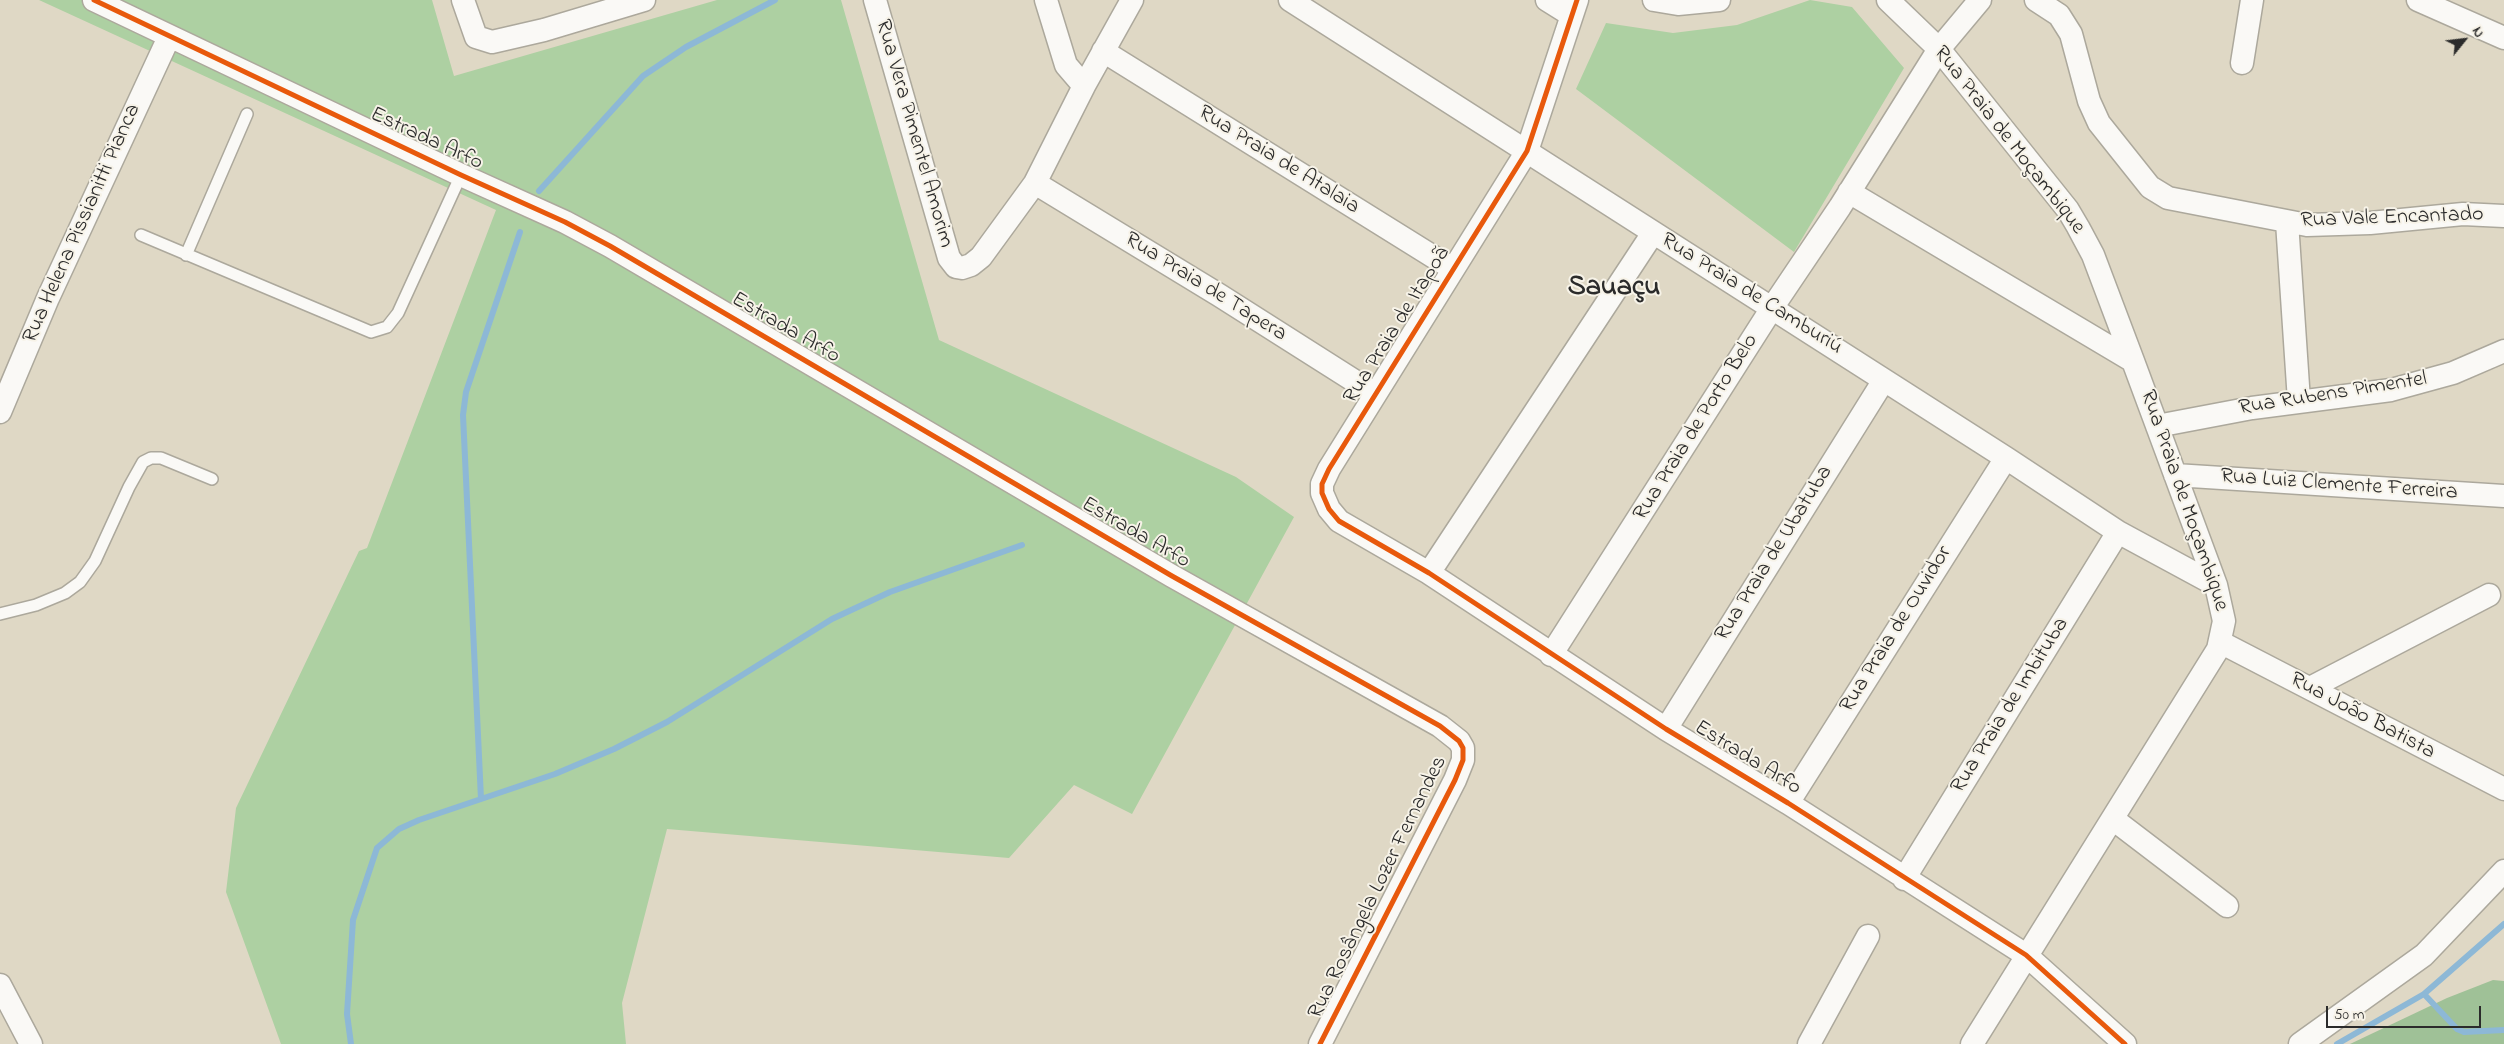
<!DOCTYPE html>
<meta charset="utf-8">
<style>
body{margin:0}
#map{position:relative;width:2504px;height:1044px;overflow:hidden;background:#dfd8c5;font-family:"Indie Flower",sans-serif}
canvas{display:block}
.north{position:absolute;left:2439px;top:15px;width:50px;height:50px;-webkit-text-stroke:4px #f7f3e8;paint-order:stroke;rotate:61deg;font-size:14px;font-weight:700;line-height:20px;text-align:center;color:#2b2b2b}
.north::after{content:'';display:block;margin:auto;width:18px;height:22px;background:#2b2b2b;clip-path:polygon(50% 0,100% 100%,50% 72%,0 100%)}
.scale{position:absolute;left:2326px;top:1006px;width:155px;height:22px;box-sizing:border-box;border:2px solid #2b2b2b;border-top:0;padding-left:6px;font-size:15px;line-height:18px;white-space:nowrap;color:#2b2b2b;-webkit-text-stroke:4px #f7f3e8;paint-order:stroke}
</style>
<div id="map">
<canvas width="2504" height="1044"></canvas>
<div class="north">N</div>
<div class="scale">50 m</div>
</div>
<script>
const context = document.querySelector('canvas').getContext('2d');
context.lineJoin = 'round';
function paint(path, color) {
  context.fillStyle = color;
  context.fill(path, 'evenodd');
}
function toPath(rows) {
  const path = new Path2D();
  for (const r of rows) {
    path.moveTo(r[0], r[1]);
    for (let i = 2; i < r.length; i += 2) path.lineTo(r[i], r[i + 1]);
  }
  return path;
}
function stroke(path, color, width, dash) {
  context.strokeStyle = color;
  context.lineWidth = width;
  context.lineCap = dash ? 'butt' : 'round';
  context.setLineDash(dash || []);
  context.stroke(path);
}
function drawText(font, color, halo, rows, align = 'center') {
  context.font = font + ' "Indie Flower",sans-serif';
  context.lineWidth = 4;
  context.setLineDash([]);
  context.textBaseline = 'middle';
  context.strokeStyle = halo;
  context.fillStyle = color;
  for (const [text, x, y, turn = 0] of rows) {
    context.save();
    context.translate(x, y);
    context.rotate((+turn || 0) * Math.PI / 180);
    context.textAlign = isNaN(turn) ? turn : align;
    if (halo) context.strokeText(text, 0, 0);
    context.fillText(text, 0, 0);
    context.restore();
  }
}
paint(toPath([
 [39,0,432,0,454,76,717,0,841,0,939,340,1236,477,1294,517,1132,814,1074,785,1009,858,667,829,622,1003,626,1044,281,1044,226,892,236,808,359,551,367,548,496,210],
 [1810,0,1852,7,1904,68,1794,252,1576,89,1606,23,1673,33,1737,25]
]), '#add0a2');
paint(toPath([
 [2493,980,2504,981,2504,1044,2350,1044,2447,998]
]), '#9fc197');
stroke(toPath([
 [539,191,643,76,686,47,775,0],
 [481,799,463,415,466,392,520,232],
 [2424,994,2457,1029,2464,1032,2504,1030],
 [351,1044,347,1014,353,920,377,848,399,829,419,820,555,774,614,749,667,722,832,619,890,592,1022,545],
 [2337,1044,2424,994,2504,924]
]), '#8db8d6', 6);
const lane = toPath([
 [141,235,371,332,387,327,398,313,461,175],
 [186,255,247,114],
 [0,614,36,605,65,593,80,582,95,561,129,487,143,462,151,458,161,458,212,479]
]);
const street = toPath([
 [94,0,461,175,565,222,610,246,1172,576,1440,726,1459,741,1463,748,1463,760,1455,780,1320,1044],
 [463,0,476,37,492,42,544,30,644,0],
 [875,0,949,258,956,267,962,268,971,265,981,257,1035,183,1084,86,1132,0],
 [1046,0,1066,65,1084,86],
 [1290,0,2006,458,2118,532,2216,585],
 [1547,0,1571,15],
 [1577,0,1527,151,1329,469,1322,484,1322,493,1329,509,1339,521,1429,573,1666,729,1788,803,2026,955,2125,1044],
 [1654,0,1678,4,1719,0],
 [1888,0,1939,49,2068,210,2078,227,2093,255,2133,361,2216,585,2224,621,2218,649,1972,1044],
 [2036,0,2059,15,2071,34,2089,101,2099,123,2150,187,2168,198,2307,225,2370,223,2463,214,2504,216],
 [2418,0,2504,38],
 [1103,51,1453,269],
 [2242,63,2252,0],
 [1035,183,1219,295,1375,394],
 [1849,192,2133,361],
 [2287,222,2299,401],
 [0,412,48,298,169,37],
 [2157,426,2252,408,2391,390,2453,373,2504,351],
 [2175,475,2504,496],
 [1429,573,1653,233],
 [2220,642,2504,789],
 [1551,655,1772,308,1840,207,1939,49,1980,0],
 [2310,688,2489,595],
 [1666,729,1884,380],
 [1788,803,2006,458],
 [2113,819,2227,906],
 [1904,879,2118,532],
 [0,985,31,1044],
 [1809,1044,1868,936],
 [2300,1044,2424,955,2504,871]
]);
stroke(lane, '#aca89c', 14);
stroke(street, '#aca89c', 25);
stroke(lane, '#faf9f6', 11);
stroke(street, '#faf9f6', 22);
stroke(toPath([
 [94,0,461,175,565,222,610,246,1172,576,1440,726,1459,741,1463,748,1463,760,1455,780,1320,1044],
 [1577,0,1527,151,1329,469,1322,484,1322,493,1329,509,1339,521,1429,573,1666,729,1788,803,2026,955,2125,1044]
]), '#e8590c', 5);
drawText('22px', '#2b2b2b', '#f7f3e8', [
 ["Rua Vera Pimentel Amorim",913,134,74],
 ["Estrada Arfo",426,140,25],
 ["Rua Praia de Moçambique",2008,141,52],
 ["Rua Praia de Atalaia",1278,161,32],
 ["Rua Vale Encantado",2392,219,-2],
 ["Rua Helena Pissianitti Pianca",83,224,-66],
 ["Rua Praia de Tapera",1205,288,32],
 ["Rua Praia de Camburiú",1751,295,32],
 ["Rua Praia de Itapoã",1398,326,-58],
 ["Estrada Arfo",785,329,30],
 ["Rua Rubens Pimentel",2333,395,-9],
 ["Rua Praia de Porto Belo",1697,428,-58],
 ["Rua Luiz Clemente Ferreira",2339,486,4],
 ["Rua Praia de Moçambique",2183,501,71],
 ["Estrada Arfo",1135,534,30],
 ["Rua Praia de Ubatuba",1775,554,-58],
 ["Rua Praia de Ouvidor",1897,630,-58],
 ["Rua Praia de Imbituba",2011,706,-58],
 ["Rua João Batista",2362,717,28],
 ["Estrada Arfo",1747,759,32],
 ["Rua Rosângela Lozer Fernandes",1379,888,-64]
]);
drawText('bold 28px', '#2b2b2b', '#f7f3e8', [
 ["Sauaçu",1614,289]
]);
</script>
